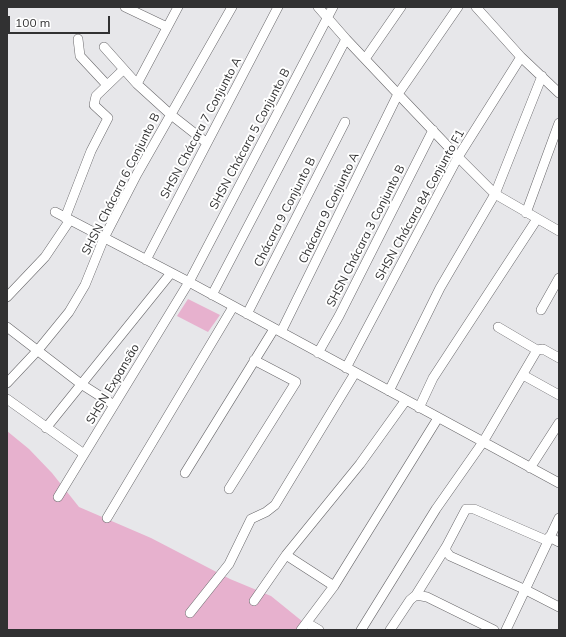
<!DOCTYPE html>
<meta charset="utf-8">
<style>
body{margin:0}
#map{position:relative;width:566px;height:637px;overflow:hidden;background:#e7e7ea;font-family:Mulish,sans-serif}
canvas{display:block}
.frame{position:absolute;inset:0;border:8px solid #313132;pointer-events:none}
.scale{position:absolute;left:8px;top:16px;width:102px;height:18px;box-sizing:border-box;border:2px solid #313132;border-top:0;padding-left:5px;font-size:12px;line-height:14px;white-space:nowrap;color:#313132;-webkit-text-stroke:3px #fff;paint-order:stroke}
</style>
<div id="map">
<canvas width="566" height="637"></canvas>
<div class="frame"></div>
<div class="scale">100 m</div>
</div>
<script>
const context = document.querySelector('canvas').getContext('2d');
context.lineJoin = 'round';
function paint(path, color) {
  context.fillStyle = color;
  context.fill(path, 'evenodd');
}
function toPath(rows) {
  const path = new Path2D();
  for (const r of rows) {
    path.moveTo(r[0], r[1]);
    for (let i = 2; i < r.length; i += 2) path.lineTo(r[i], r[i + 1]);
  }
  return path;
}
function stroke(path, color, width, dash) {
  context.strokeStyle = color;
  context.lineWidth = width;
  context.lineCap = dash ? 'butt' : 'round';
  context.setLineDash(dash || []);
  context.stroke(path);
}
function drawText(font, color, halo, rows, align = 'center') {
  context.font = font + ' Mulish,sans-serif';
  context.lineWidth = 4;
  context.setLineDash([]);
  context.textBaseline = 'middle';
  context.strokeStyle = halo;
  context.fillStyle = color;
  for (const [text, x, y, turn = 0] of rows) {
    context.save();
    context.translate(x, y);
    context.rotate((+turn || 0) * Math.PI / 180);
    context.textAlign = isNaN(turn) ? turn : align;
    if (halo) context.strokeText(text, 0, 0);
    context.fillText(text, 0, 0);
    context.restore();
  }
}
paint(toPath([
 [188,299,220,315,208,332,177,316],
 [7,431,29,449,52,473,79,507,151,538,230,579,271,596,313,630,7,630]
]), '#e7b1ce');
const minor = toPath([
 [125,7,167,27],
 [318,7,346,39,398,94,458,157,495,194,559,231],
 [476,7,521,57,559,93],
 [78,39,80,56,107,85],
 [104,47,137,84,170,114,207,143],
 [365,59,401,7],
 [137,84,178,7],
 [55,212,189,282,559,483],
 [526,213,559,123],
 [65,218,91,151,108,118,94,105,96,96,123,70],
 [146,260,278,7],
 [212,295,346,39],
 [7,297,45,257,70,220],
 [541,310,559,278],
 [247,314,345,122],
 [7,327,81,384,114,405],
 [498,327,537,350],
 [281,332,398,94,458,7],
 [318,353,339,316,433,130],
 [346,368,458,157,521,57],
 [523,375,559,395],
 [7,383,38,350,69,312,85,285,104,238,137,174,232,7],
 [389,391,440,288,495,194,542,76],
 [7,399,84,454],
 [419,408,433,378,537,219],
 [46,428,171,273],
 [530,468,559,423],
 [185,473,274,329],
 [229,489,296,382,254,360],
 [58,497,189,282,333,7],
 [107,518,233,307],
 [549,537,559,542],
 [446,547,446,551,450,556,526,590,559,607],
 [286,555,334,586],
 [416,595,427,597,494,630],
 [254,601,286,555,360,464,406,400],
 [190,613,229,564,251,519,266,512,275,505,355,373],
 [307,623,319,630],
 [301,630,334,586,438,418],
 [361,630,436,509,483,442,537,350,543,349,559,358],
 [390,630,410,600,416,595,446,547,466,509,474,509,548,541],
 [506,630,559,518]
]);
stroke(minor, '#68676a', 10);
stroke(minor, '#fff', 9);
drawText('12px', '#313132', '#fff', [
 ["SHSN Chácara 7 Conjunto A",201,128,-62],
 ["SHSN Chácara 5 Conjunto B",250,139,-62],
 ["SHSN Chácara 6 Conjunto B",121,184,-63],
 ["SHSN Chácara 84 Conjunto F1",420,205,-61],
 ["Chácara 9 Conjunto A",329,208,-64],
 ["Chácara 9 Conjunto B",285,212,-63],
 ["SHSN Chácara 3 Conjunto B",366,236,-63],
 ["SHSN Expansão",113,384,-59]
]);
</script>
